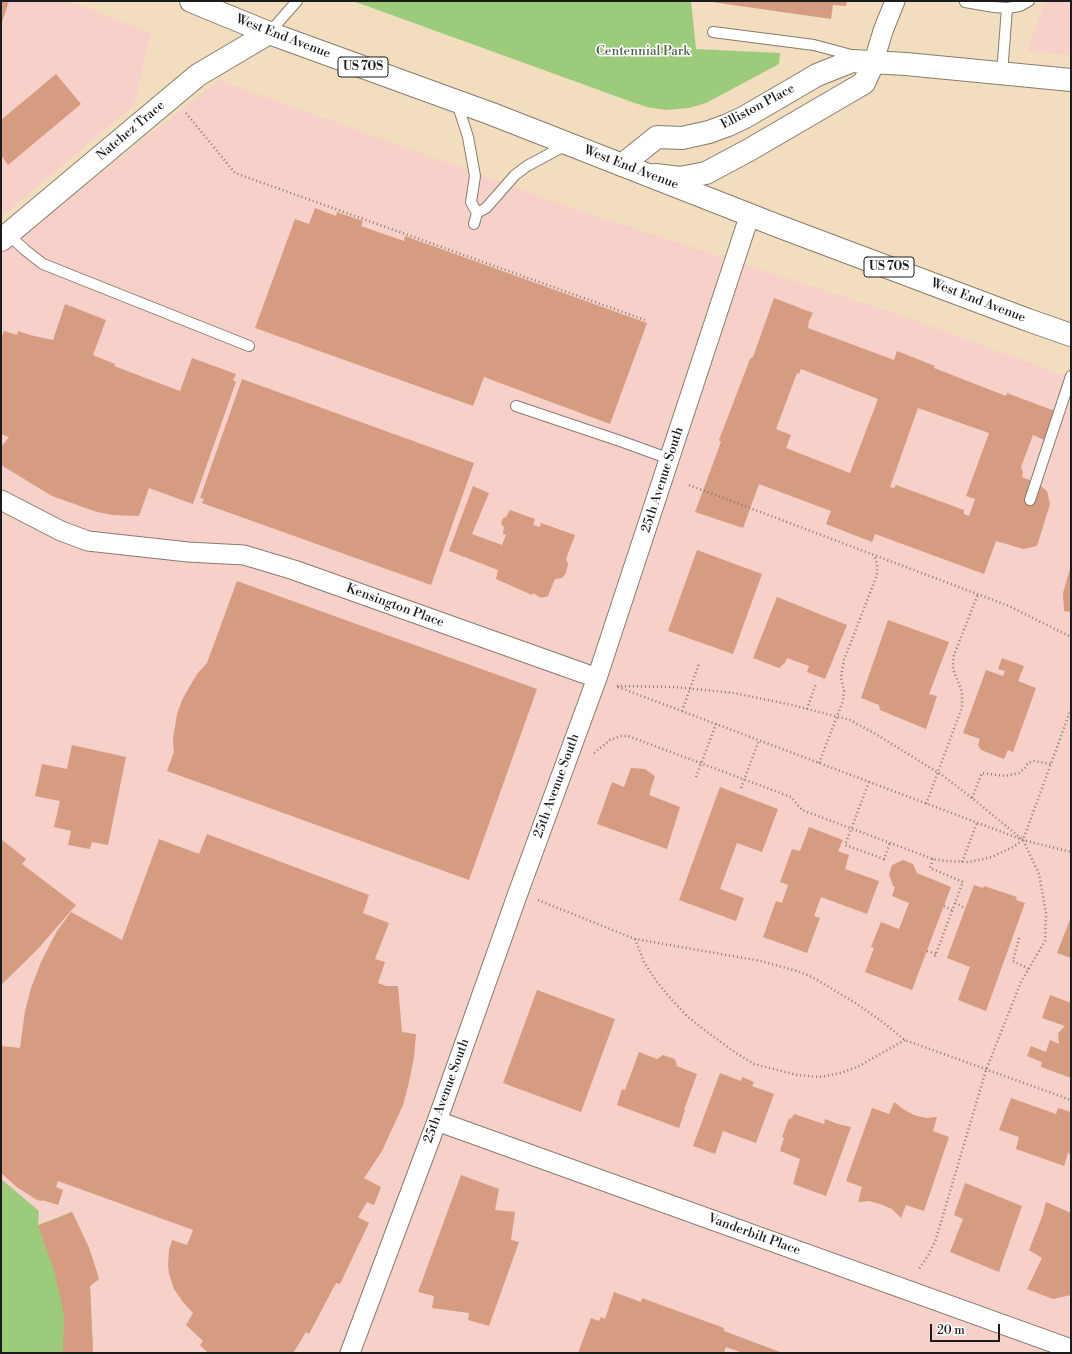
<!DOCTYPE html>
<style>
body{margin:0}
#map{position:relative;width:1072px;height:1354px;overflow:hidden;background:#f2ddbe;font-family:"Libre Bodoni",serif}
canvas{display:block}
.frame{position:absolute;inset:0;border:2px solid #1c1c1c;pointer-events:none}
.scale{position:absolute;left:930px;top:1324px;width:70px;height:18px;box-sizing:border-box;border:2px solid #1c1c1c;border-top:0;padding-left:5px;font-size:12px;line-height:14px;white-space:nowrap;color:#1c1c1c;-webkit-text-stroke:3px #fff;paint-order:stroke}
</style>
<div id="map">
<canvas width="1072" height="1354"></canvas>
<div class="frame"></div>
<div class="scale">20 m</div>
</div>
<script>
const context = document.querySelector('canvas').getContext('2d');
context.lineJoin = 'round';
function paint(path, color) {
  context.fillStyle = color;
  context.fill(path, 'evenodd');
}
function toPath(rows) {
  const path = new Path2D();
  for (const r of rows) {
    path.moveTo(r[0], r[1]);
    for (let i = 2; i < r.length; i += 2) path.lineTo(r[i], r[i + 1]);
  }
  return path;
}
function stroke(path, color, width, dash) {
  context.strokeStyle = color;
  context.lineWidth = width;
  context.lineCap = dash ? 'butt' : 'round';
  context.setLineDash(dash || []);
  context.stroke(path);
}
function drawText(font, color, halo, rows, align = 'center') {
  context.font = font + ' "Libre Bodoni",serif';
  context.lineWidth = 3;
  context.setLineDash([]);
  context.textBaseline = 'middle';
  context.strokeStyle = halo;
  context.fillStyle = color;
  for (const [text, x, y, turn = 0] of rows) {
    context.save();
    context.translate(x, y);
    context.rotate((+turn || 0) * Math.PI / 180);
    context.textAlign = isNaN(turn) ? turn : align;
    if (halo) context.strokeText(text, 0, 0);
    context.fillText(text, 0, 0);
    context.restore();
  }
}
paint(toPath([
 [1,1,69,1,151,33,134,105,1,217],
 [1045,1,1071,1,1071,55,1027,51],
 [219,80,581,211,903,316,1071,378,1071,1353,1,1353,1,251]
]), '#f7d0c9');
paint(toPath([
 [353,1,691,1,696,49,780,53,779,64,706,103,689,108,666,110,647,107,632,102],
 [1,1179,39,1211,38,1225,72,1212,89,1248,99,1279,90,1286,93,1353,1,1353]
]), '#9ccc7b');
paint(toPath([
 [1,1,9,1,1,25],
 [705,1,847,1,846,6,833,5,831,19],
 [56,74,81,104,8,165,1,155,1,120],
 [315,208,336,216,337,212,363,221,361,226,404,241,405,236,647,323,610,424,484,377,473,406,255,328,295,219,309,224],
 [774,298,813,313,809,321,808,328,894,360,897,351,935,366,934,368,1006,396,1007,393,1055,411,1044,440,1033,435,1021,467,1023,472,1022,477,1037,483,1047,491,1050,504,1037,546,1023,549,996,541,984,574,875,534,872,542,826,524,831,511,759,484,743,528,695,512,721,442,719,440,750,359,753,357],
 [801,369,878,399,850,473,786,448,791,435,776,429,797,373,799,374],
 [918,408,989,433,966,496,975,499,969,516,964,514,964,510,896,485,894,488,890,487],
 [65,304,106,320,93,355,115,364,114,366,180,391,192,358,236,374,233,380,236,382,193,504,149,488,139,516,113,515,97,512,52,496,1,465,1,447,9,437,1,434,1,338,4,331,17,335,18,331,30,335,53,340],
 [242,379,474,463,431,585,202,503,204,499,200,498],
 [473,486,489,493,472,534,502,545,506,535,503,534,504,527,501,524,503,518,506,517,510,510,535,519,533,525,540,527,541,523,575,535,566,559,568,564,566,573,562,578,555,579,548,596,541,598,533,593,532,595,496,579,498,570,449,551],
 [697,550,762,574,733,654,668,631],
 [1071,565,1071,612,1064,611,1063,593],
 [237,581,537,689,469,880,167,771,174,752,173,739,177,714,183,698,197,674,207,663],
 [777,597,847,625,825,679,807,672,809,666,787,658,785,663,779,668,753,658],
 [888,620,949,642,929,694,937,696,926,729,880,710,879,705,861,698],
 [1002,658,1024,666,1018,681,1036,688,1013,752,1008,750,1004,759,981,750,978,745,980,739,963,733,986,670,1003,676,1005,671,998,669],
 [72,745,126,757,108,845,92,842,90,849,68,845,71,831,54,827,60,801,35,796,42,764,67,769],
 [631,768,645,769,655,776,649,795,680,807,667,849,597,824,612,782,624,787],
 [720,787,778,809,762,852,737,843,720,889,744,898,736,921,679,900],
 [809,827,843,840,838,851,849,855,845,869,879,881,867,914,821,897,814,916,820,918,807,953,763,937,776,901,782,903,788,885,780,882,792,849,800,851],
 [207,834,369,895,363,913,389,923,375,959,385,962,378,983,386,986,398,986,402,1032,416,1034,414,1057,409,1082,403,1105,382,1151,364,1178,381,1187,374,1205,367,1202,358,1217,369,1223,340,1284,336,1283,309,1334,306,1332,293,1353,208,1353,200,1345,203,1341,186,1325,193,1313,183,1302,174,1289,169,1274,168,1266,169,1250,172,1240,187,1245,193,1230,58,1181,56,1187,63,1190,58,1205,42,1200,42,1201,37,1200,18,1188,1,1173,2,1046,20,1048,25,1011,31,988,41,962,57,931,71,912,122,940,159,839,199,854],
 [1,839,26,859,22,864,76,905,37,950,1,985],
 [903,860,913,864,917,873,951,887,912,990,865,972,874,948,871,947,881,922,899,929,909,903,892,896,895,887,893,886,889,874,892,865],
 [974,885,983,888,984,886,1017,897,1016,900,1025,903,986,1011,958,1000,970,967,947,958],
 [1071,917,1071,958,1057,953],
 [537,990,615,1019,581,1112,503,1083],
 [1050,995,1071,1003,1071,1078,1041,1067,1042,1062,1027,1056,1031,1046,1046,1052,1050,1040,1059,1044,1058,1033,1065,1026,1042,1018],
 [639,1052,657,1059,663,1055,675,1059,677,1066,697,1074,684,1110,685,1110,679,1128,617,1105,622,1089,625,1090],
 [720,1073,741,1081,742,1077,754,1082,752,1086,774,1094,756,1143,723,1131,715,1154,693,1146],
 [1011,1098,1056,1114,1058,1108,1071,1112,1071,1154,1068,1153,1064,1166,1016,1149,1019,1137,999,1130],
 [894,1102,903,1109,914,1115,926,1118,937,1117,933,1131,949,1137,924,1211,906,1205,901,1218,892,1209,880,1204,869,1201,858,1202,862,1187,846,1181,872,1108,889,1114],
 [794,1114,824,1124,825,1119,838,1124,851,1127,826,1196,793,1184,800,1159,780,1151,784,1138,782,1137,789,1118,791,1119],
 [461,1175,499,1189,495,1210,515,1212,511,1240,519,1242,489,1326,468,1320,469,1313,432,1308,434,1296,418,1292],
 [965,1183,1022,1206,999,1272,950,1252,963,1219,954,1215],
 [1046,1202,1071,1213,1071,1295,1053,1299,1027,1289,1042,1258,1029,1250,1043,1214],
 [72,1212,89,1248,99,1279,90,1286,93,1353,63,1353,64,1315,54,1270,38,1226],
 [614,1292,641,1302,642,1298,724,1328,724,1331,783,1353,743,1353,726,1347,724,1353,578,1353,591,1318,599,1321,601,1317,605,1319]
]), '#d59c81');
const lane = toPath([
 [965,2,994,7,1007,8,1020,6,1029,1],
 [713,32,814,45,855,56],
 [269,33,297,1],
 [1002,74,1007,8],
 [457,103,468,137,475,176,471,202,477,213,474,224],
 [477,213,486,208,515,175,527,166,566,145],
 [8,234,25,250,43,264,249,346],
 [516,406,623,442,670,459],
 [1030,500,1071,376]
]);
const street = toPath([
 [874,61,883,31,895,1],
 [1,500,61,531,88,541,188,552,244,555,294,570,597,678],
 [437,1121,1071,1349],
 [350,1353,437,1121,518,893,597,678,750,214]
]);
const secondary = toPath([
 [622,165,657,137,682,138,709,132,728,125,745,117,817,75,852,61,906,64,1071,80],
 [655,175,680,178,706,173,749,150,864,83,874,61],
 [1,240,198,75,269,33]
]);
const primary = toPath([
 [191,1,269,33,492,114,778,226,1028,320,1071,335]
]);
stroke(lane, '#877c6d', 12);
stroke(street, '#877c6d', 21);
stroke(secondary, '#877c6d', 24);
stroke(primary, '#877c6d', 24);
stroke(toPath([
 [186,113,235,173,648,321],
 [689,485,1009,606,1071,637],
 [617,686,674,687,734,693,792,705,850,720,874,733,942,775,972,798,1023,840,1039,874,1046,913,1045,941,1021,982,986,1070,936,1239,929,1254,919,1269],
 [618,687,1023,840,1071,852],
 [807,709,816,684],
 [682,711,699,664],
 [594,753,610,740,621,736,628,736,791,797,802,810,933,859,945,861,969,862,992,857,1013,847,1023,840,1071,709],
 [819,763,843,701,844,691,841,677,844,660,877,575,877,564,874,555],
 [696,777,716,724],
 [869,782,845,845,884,859,890,842],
 [741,788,759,740],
 [972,798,982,773,1005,776,1019,773,1025,768,1028,763,1034,761,1051,764],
 [926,804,962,707,962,692,953,669,953,662,954,655,978,594],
 [933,859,930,868,963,882,934,959],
 [962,862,977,823],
 [538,900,635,939,761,961,797,971,812,977,854,1002,880,1020,905,1040,1071,1100],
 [955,903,965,908],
 [944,906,952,910],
 [1019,938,1013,961,1029,969],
 [635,939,644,962,657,982,672,1000,687,1016,703,1029,736,1053,754,1064,797,1075,819,1077,841,1073,859,1066,905,1040],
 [927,951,936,954]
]), '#877c6d', 2.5, [1, 3]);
stroke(lane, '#fff', 10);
stroke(street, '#fff', 19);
stroke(secondary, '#fff', 22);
stroke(primary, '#fff', 22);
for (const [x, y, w] of [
 [363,67,50],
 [889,267,50]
]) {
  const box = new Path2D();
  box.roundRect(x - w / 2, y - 10, w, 20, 3);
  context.fillStyle = '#fff';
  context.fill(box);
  stroke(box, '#1c1c1c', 1);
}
drawText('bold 12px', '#1c1c1c', null, [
 ["US 70S",363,67],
 ["US 70S",889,267]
]);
drawText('13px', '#1c1c1c', '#fff', [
 ["West End Avenue",283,37,21],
 ["Elliston Place",758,107,-28],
 ["Natchez Trace",131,131,-40],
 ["West End Avenue",631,168,21],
 ["West End Avenue",978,301,21],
 ["25th Avenue South",663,480,-72],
 ["Kensington Place",395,606,20],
 ["25th Avenue South",557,786,-70],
 ["25th Avenue South",447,1091,-70],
 ["Vanderbilt Place",754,1235,20]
]);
drawText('13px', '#4f6242', '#fff', [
 ["Centennial Park",643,52]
]);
</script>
